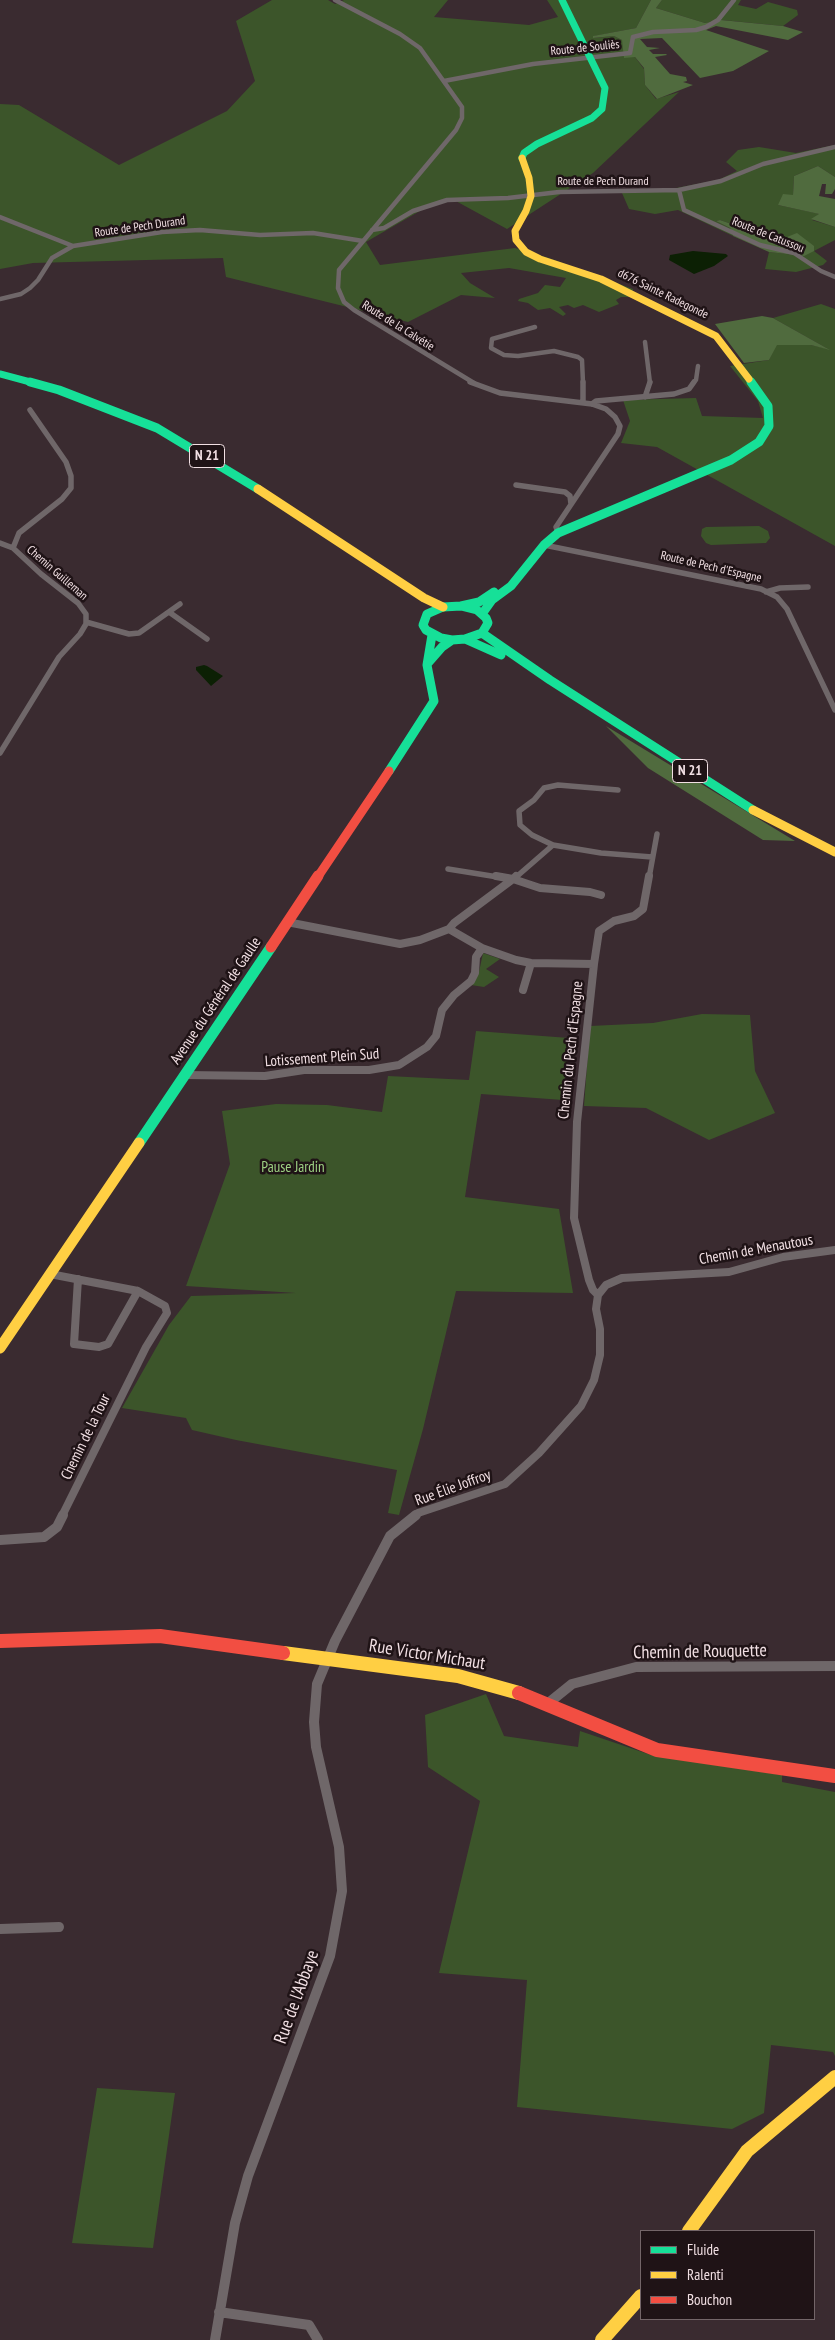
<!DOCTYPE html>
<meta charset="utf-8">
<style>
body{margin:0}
#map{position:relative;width:835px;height:2340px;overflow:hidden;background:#3a2b30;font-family:"PT Sans Narrow",sans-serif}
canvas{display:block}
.legend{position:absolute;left:640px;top:2230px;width:175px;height:90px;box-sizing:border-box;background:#1f1316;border:1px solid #736568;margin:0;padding:6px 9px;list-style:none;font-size:15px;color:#f1dfe3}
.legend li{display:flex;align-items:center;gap:10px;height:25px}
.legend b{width:25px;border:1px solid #736568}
</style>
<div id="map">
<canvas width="835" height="2340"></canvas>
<ul class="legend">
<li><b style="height:6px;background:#16e098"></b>Fluide</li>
<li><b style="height:6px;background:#ffcf43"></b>Ralenti</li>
<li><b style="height:6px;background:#f24e42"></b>Bouchon</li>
</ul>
</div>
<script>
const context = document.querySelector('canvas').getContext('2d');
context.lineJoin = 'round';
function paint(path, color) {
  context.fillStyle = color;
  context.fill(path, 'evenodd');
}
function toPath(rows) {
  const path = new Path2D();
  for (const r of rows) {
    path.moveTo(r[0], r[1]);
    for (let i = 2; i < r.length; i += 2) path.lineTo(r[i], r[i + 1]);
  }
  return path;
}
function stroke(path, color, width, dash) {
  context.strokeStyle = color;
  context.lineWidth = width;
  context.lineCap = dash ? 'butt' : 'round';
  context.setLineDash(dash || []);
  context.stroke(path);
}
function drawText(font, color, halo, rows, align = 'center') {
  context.font = font + ' "PT Sans Narrow",sans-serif';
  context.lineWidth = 5;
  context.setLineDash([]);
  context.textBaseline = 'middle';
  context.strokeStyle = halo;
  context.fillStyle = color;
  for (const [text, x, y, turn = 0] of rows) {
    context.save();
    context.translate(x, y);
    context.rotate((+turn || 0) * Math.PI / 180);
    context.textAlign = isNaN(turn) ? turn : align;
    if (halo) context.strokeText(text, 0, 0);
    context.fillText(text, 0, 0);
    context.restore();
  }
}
paint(toPath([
 [272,0,328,0,335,4,344,0,448,0,434,17,529,25,558,17,547,0,651,0,636,28,594,36,594,38,614,36,622,40,644,69,645,85,656,99,679,92,593,173,507,229,454,200,425,208,366,242,380,265,515,248,549,258,633,289,632,297,621,297,616,300,619,304,599,312,583,305,574,308,568,305,559,307,566,314,563,316,550,308,538,310,528,303,518,301,519,299,538,293,545,285,560,287,566,278,509,268,461,273,470,283,495,298,461,295,408,322,226,277,223,258,33,263,0,269,0,104,19,105,119,165,227,111,255,81,236,21],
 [662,0,741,0,738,5,756,9,768,2,797,10,798,15,783,26,722,20,705,23,656,8],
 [835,145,835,177,818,166,794,176,793,195,778,205,820,214,812,220,835,227,835,240,814,251,827,261,823,265,796,272,765,269,769,252,804,256,787,237,775,239,720,220,716,221,730,228,733,236,678,210,655,214,629,209,622,193,676,188,718,180,737,171,726,162,738,150,759,147,796,153],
 [821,304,835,309,835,546,657,447,621,443,630,421,623,400,696,398,702,416,763,418,758,401,730,366,769,360,776,345,811,345,828,349,773,318],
 [759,526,768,531,770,538,766,543,711,545,706,543,701,536,702,529,706,527],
 [483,953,500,959,486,969,499,977,484,987,471,985,479,972],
 [702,1014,750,1015,755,1071,775,1113,709,1140,646,1108,584,1106,590,1026,653,1023],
 [476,1031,569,1038,563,1100,481,1094,465,1197,559,1209,573,1293,456,1291,423,1429,399,1515,388,1513,397,1470,236,1440,192,1430,186,1418,122,1408,169,1325,191,1296,296,1293,186,1286,230,1164,222,1111,276,1104,327,1105,382,1112,388,1076,469,1080],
 [486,1694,504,1736,578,1747,580,1731,651,1755,782,1775,782,1782,835,1792,835,2056,833,2052,771,2045,764,2113,732,2129,517,2107,527,1980,439,1973,480,1801,428,1767,425,1715],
 [97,2088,175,2093,153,2248,72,2243]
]), '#3c552a');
paint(toPath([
 [651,0,662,0,656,8,705,23,721,20,783,26,803,32,788,40,716,26,706,30,769,51,733,71,700,78,662,38,640,39,647,47,660,48,649,50,653,54,666,54,667,55,655,57,670,74,686,77,687,81,683,82,693,85,657,99,645,85,644,68,635,57,624,58,622,40,614,36,593,38,593,36,636,28],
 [818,166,835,177,835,189,832,194,825,194,826,184,822,184,819,196,835,199,835,227,811,219,819,214,778,205,783,194,793,195,794,176],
 [720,220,775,239,787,237,797,233,814,246,814,251,804,256,769,252,733,236,730,228,716,221],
 [762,316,773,318,830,350,811,345,777,345,769,360,744,363,715,324],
 [606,726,795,841,763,840,648,768]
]), '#506b3e');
paint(toPath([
 [693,251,726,254,728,256,714,266,694,274,669,260,670,255],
 [204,665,207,666,223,676,211,686,196,670,196,667]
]), '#0c2004');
stroke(toPath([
 [335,0,400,34,420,48,462,107,462,118,456,130,339,270,338,288,344,302,354,310,474,383],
 [444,81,533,64,630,53,633,37,653,32,696,30,706,27,718,20,734,0],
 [679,190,684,210,760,245,794,253,821,271,835,277],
 [0,217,73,246],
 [372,230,384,228,413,211,447,200,508,198,559,192,679,190,721,181,763,164,835,147],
 [0,299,21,294,30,288,38,280,52,258,73,246,162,232,200,230,260,235,313,233,363,241],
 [535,327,492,339,491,348,504,355,518,356,554,351,578,357,582,360,583,383],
 [645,342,650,383],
 [693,383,696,380,698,366]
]), '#6f6769', 4.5);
stroke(toPath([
 [470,382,500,393,592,404,606,409,615,417,620,426,618,434,556,527,558,533],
 [583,382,583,402],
 [645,397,650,382],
 [592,404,596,401,674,394,689,389,694,382],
 [516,485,565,492,570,496,571,504],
 [0,543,13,548,41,574,78,603,86,614,86,624,80,634,59,657,0,753],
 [544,545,761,589,777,597,787,609,835,710],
 [13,548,19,533,62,499,71,488,71,476,66,462,30,410],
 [766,592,780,588,808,587],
 [169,612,207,639],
 [86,622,129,634,139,633,180,604],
 [618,790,558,785,544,788,534,800,519,811,520,825,532,835,553,845,601,853,652,857],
 [448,869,504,878],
 [515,878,553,845],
 [649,878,657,834]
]), '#6f6769', 5.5);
stroke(toPath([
 [496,876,513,879,516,876],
 [287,922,400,944,420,940,449,929,454,923,513,879,540,888,590,892,601,895],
 [449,929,482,948,516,960,531,963,594,964],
 [523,990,531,963],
 [185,1075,265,1076,304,1070,369,1070,399,1065,427,1047,436,1036,442,1010,454,995,471,981,475,973,476,957,482,948],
 [50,1274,138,1291,165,1306,167,1313,146,1347,62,1516],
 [78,1279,74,1344,99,1347,108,1344,138,1291],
 [598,1295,593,1290,589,1280,574,1218,577,1122,594,964,599,931,614,921,634,916,643,909,649,876],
 [598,1295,606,1285,622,1278,729,1272,783,1257,835,1250],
 [414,1516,418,1513,505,1484,539,1453,581,1406,594,1380,600,1355,600,1329,596,1309,598,1295]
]), '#6f6769', 8);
stroke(toPath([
 [0,1540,44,1537,57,1527,63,1515],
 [546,1705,572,1684,636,1667,835,1666],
 [0,1929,59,1927],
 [219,2312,309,2325,318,2340],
 [215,2340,235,2223,248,2176,330,1956,342,1891,339,1847,316,1747,314,1722,317,1684,335,1641,390,1536,416,1515]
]), '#6f6769', 10);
stroke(toPath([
 [522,158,524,153,537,144,592,118,602,109,605,88,562,0],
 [0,374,34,383],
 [749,379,752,383]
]), '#16e098', 7);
stroke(toPath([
 [30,382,59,390,157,428,258,489],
 [461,606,479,602,494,592],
 [461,606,477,610,486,618,488,623,482,633,465,639,452,640,441,638,426,630,423,625,427,614,443,607,461,606],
 [482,614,492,600,511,586,544,545,558,533,731,460,759,442,769,426,768,406,751,382],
 [482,633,550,680,753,810],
 [465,639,501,655],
 [428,663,442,647,452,640],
 [389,771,434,701,427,665,432,635]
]), '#16e098', 9);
stroke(toPath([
 [139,1143,271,947]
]), '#16e098', 11);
stroke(toPath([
 [522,158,529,178,531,196,526,211,515,231,516,240,526,252,540,259,601,279,716,336,749,379]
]), '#ffcf43', 7);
stroke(toPath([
 [258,489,424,598,443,607],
 [753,810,835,852]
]), '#ffcf43', 9);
stroke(toPath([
 [0,1348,139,1143]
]), '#ffcf43', 11);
stroke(toPath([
 [283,1653,458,1676,519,1693],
 [689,2231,747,2151,835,2077],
 [602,2340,641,2296]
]), '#ffcf43', 14);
stroke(toPath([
 [317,878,389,771]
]), '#f24e42', 9);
stroke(toPath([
 [271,947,318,876]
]), '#f24e42', 11);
stroke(toPath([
 [0,1641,160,1636,283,1653],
 [519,1693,657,1750,835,1776]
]), '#f24e42', 14);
drawText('12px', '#f1dfe3', '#1f1316', [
 ["Route de Souliès",585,48,-6],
 ["Route de Pech Durand",603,182],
 ["Route de Pech Durand",140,227,-8],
 ["Route de Catussou",768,235,22],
 ["d676 Sainte Radegonde",663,294,26],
 ["Route de la Calvétie",398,326,32],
 ["Route de Pech d'Espagne",711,567,13],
 ["Chemin Guilleman",57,573,41]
]);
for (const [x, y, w] of [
 [207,456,35],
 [690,771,35]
]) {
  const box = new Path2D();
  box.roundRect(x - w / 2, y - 11.5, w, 23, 4);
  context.fillStyle = '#1f1316';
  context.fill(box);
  stroke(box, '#f1dfe3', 1);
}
drawText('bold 14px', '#f1dfe3', null, [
 ["N 21",207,456],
 ["N 21",690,771]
]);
drawText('15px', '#f1dfe3', '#1f1316', [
 ["Avenue du Général de Gaulle",216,1001,-56],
 ["Chemin du Pech d'Espagne",571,1050,-84],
 ["Lotissement Plein Sud",322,1058,-4],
 ["Chemin de Menautous",756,1250,-10],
 ["Chemin de la Tour",86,1437,-64],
 ["Rue Élie Joffroy",453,1488,-20]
]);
drawText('15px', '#9dd082', '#1f1316', [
 ["Pause Jardin",293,1168]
]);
drawText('18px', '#f1dfe3', '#1f1316', [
 ["Chemin de Rouquette",700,1652,-1],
 ["Rue Victor Michaut",427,1655,9],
 ["Rue de l'Abbaye",297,1997,-70]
]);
</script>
